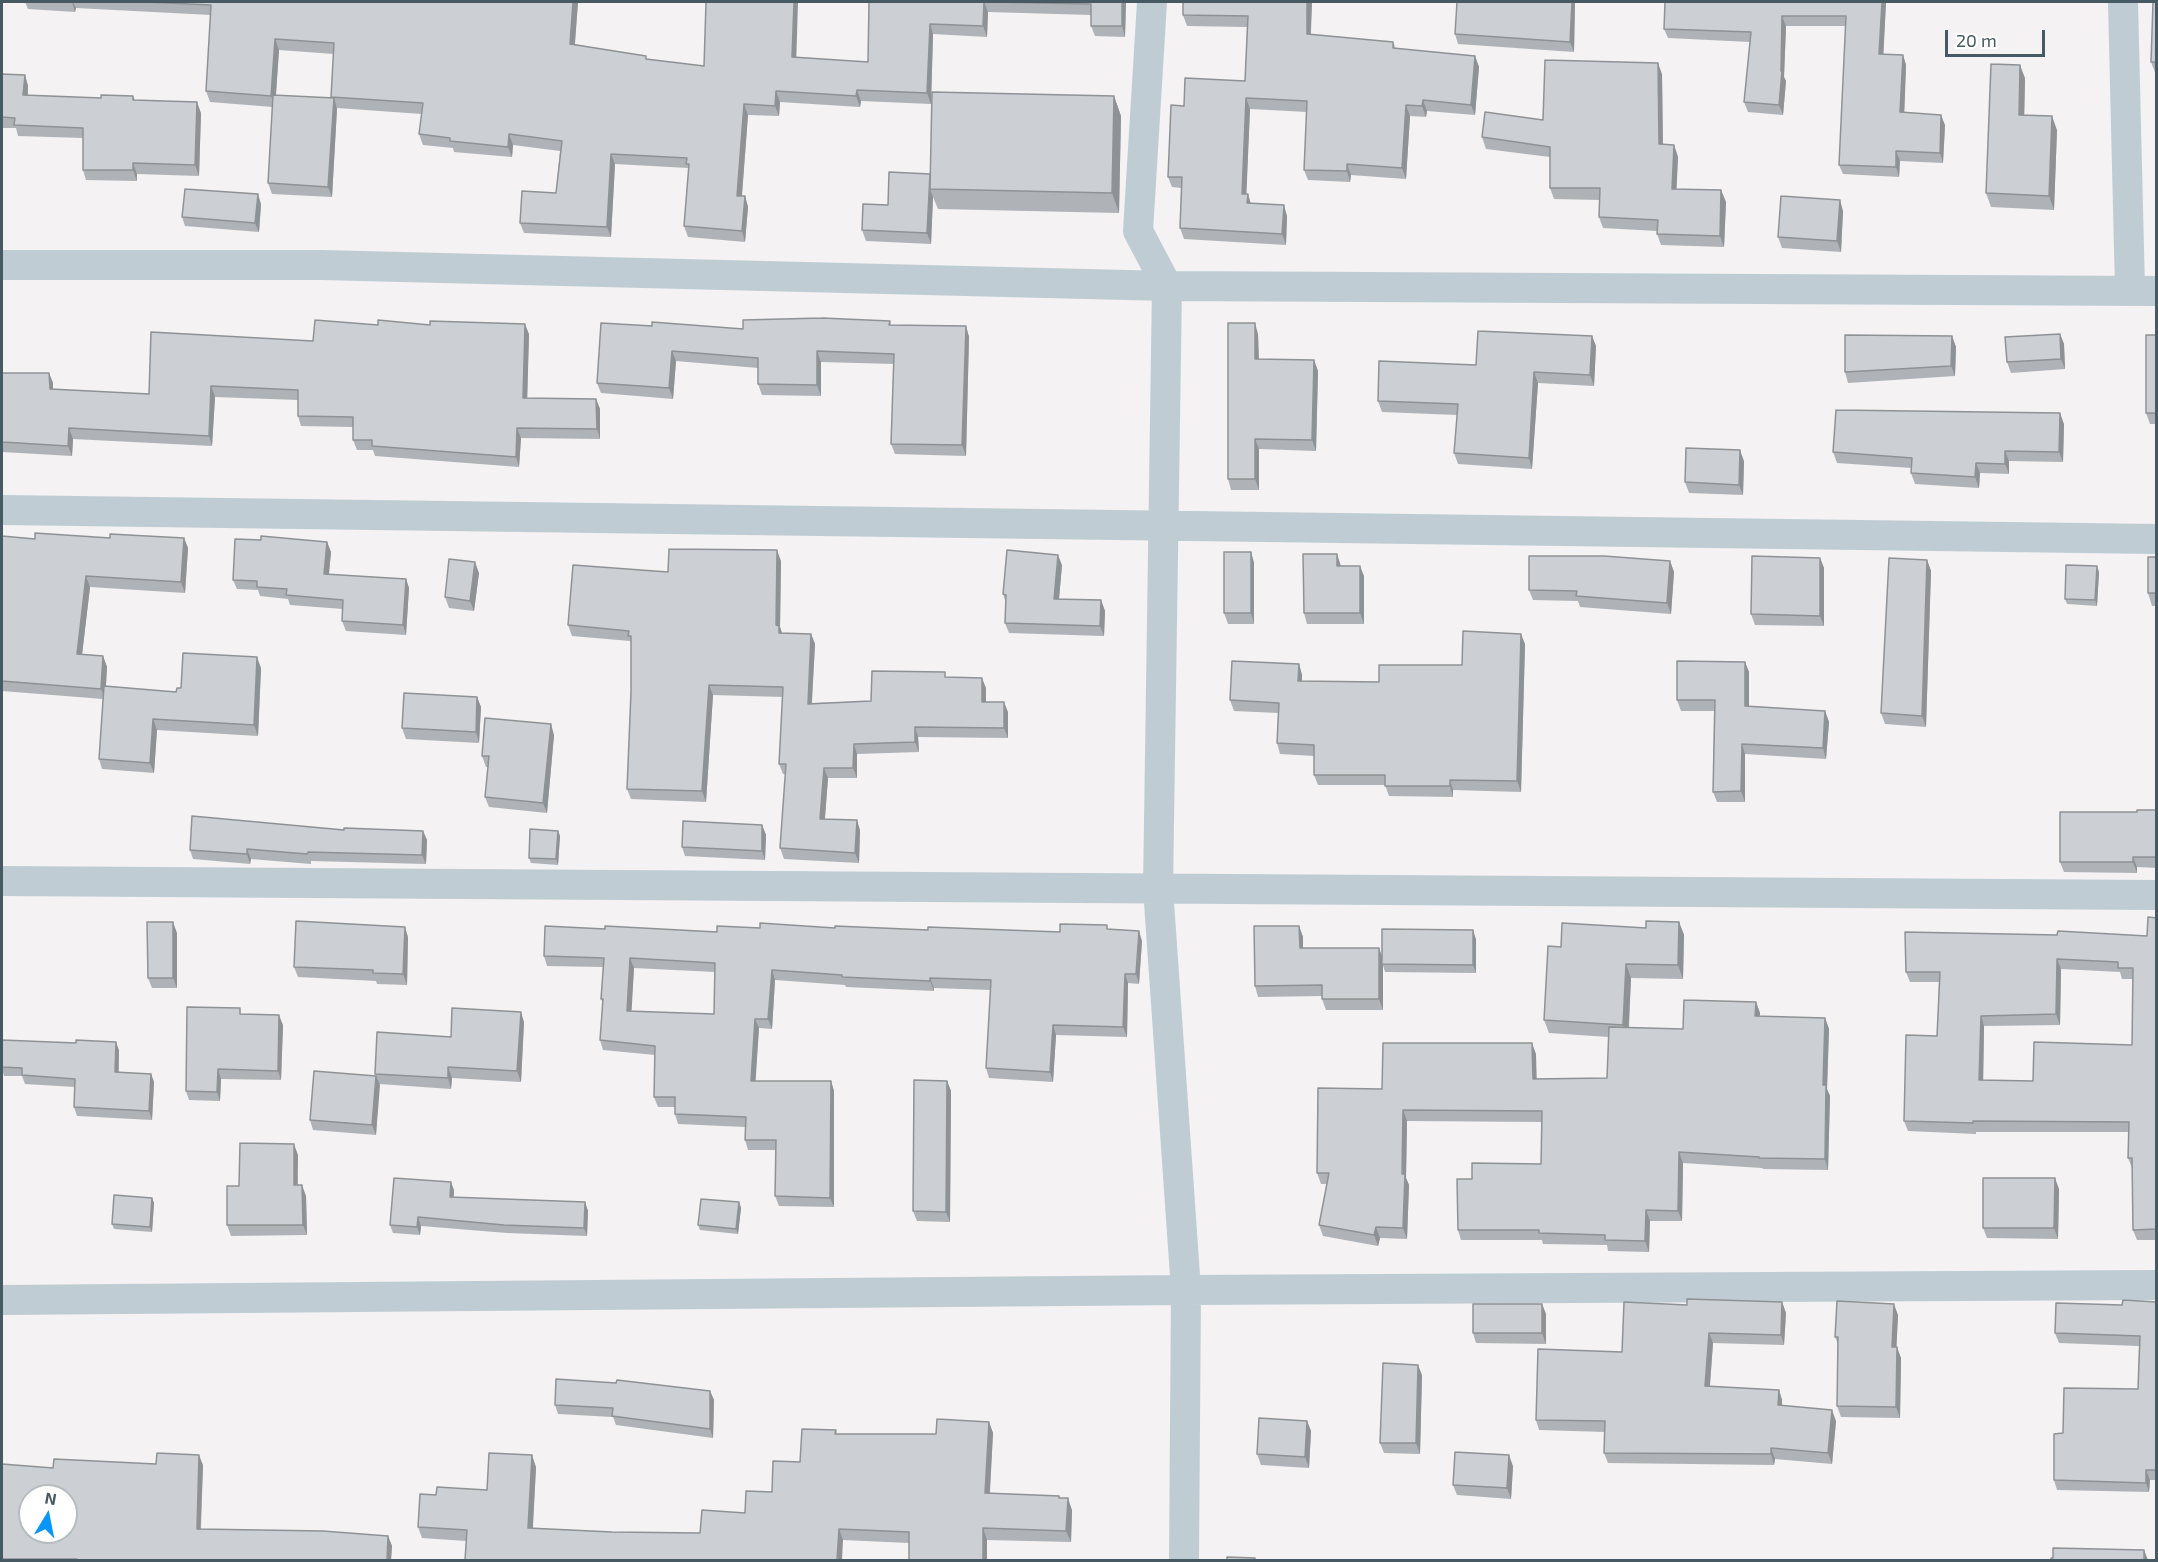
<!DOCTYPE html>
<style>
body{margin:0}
#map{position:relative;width:2158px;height:1562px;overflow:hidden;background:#f4f2f2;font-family:"Exo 2",sans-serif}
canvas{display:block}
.frame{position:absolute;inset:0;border:3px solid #475962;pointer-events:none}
.north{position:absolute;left:18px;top:1484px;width:60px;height:60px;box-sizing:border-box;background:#fff;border:2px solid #b5bdc0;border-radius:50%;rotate:10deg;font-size:16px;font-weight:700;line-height:24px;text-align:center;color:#475962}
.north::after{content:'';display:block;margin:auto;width:21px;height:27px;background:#0897f8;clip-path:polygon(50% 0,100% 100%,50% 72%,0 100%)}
.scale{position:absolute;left:1945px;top:30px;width:100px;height:27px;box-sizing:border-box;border:3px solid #475962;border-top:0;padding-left:8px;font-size:18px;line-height:21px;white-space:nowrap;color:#475962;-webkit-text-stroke:4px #fff;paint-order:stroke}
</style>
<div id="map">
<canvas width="2158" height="1562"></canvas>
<div class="frame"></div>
<div class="north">N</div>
<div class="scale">20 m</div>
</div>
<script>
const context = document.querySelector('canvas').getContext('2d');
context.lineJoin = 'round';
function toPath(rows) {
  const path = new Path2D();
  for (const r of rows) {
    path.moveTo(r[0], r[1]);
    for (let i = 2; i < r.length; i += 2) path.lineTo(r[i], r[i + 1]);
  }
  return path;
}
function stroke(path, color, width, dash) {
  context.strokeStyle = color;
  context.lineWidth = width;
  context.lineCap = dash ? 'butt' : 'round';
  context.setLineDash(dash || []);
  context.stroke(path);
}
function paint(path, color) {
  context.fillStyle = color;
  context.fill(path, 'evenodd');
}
stroke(toPath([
 [1152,2,1138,231,1167,286,1158,888,1186,1290,1184,1560],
 [2123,2,2130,290],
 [2,265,321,265,1167,286,2156,291],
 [2,510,2156,539],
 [2,881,2156,895],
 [2,1300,1186,1290,2156,1285]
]), '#bfccd3', 30);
paint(toPath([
 [25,2,578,2,575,44,647,59,704,66,796,57,868,62,869,2,1126,2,1125,37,1095,36,1091,26,1091,15,988,12,987,37,933,34,931,104,861,101,860,107,780,102,779,116,748,115,742,196,745,196,748,207,745,242,688,237,684,226,689,170,688,168,615,164,611,237,524,233,520,223,556,193,560,151,513,145,512,157,454,152,453,148,423,145,419,134,422,114,337,108,332,197,272,194,268,183,273,107,210,102,206,91,211,15,76,8,75,12,28,9],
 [279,50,334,54,331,98,276,95],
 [1312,2,1311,34,1393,42,1396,49,1475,56,1479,67,1475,115,1427,111,1426,117,1410,116,1406,179,1351,175,1350,182,1308,180,1304,170,1307,112,1250,109,1246,194,1248,194,1251,204,1287,216,1286,245,1184,239,1180,228,1181,188,1172,187,1168,177,1184,106,1245,81,1247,27,1187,26,1183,15],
 [1575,2,1574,52,1458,44,1455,34],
 [1665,2,1886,2,1883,54,1903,55,1906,65,1904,112,1945,125,1943,163,1900,161,1899,177,1843,174,1839,165,1846,26,1786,26,1784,77,1786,81,1783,115,1748,112,1744,102,1750,42,1668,38,1664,29],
 [2157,2,2157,75,2156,75,2151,62],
 [2,74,25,75,28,86,28,95,101,98,133,96,135,100,201,113,199,176,137,174,137,181,86,180,83,170,83,138,18,136,16,128,2,128],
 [1662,74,1663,145,1674,145,1678,157,1676,190,1721,190,1726,202,1724,247,1661,245,1657,234,1657,231,1603,228,1599,217,1600,200,1554,199,1550,188,1550,157,1486,149,1482,137,1543,120],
 [2025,78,2024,115,2057,130,2054,210,1991,207,1986,193],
 [1114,96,1121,116,1119,213,938,209,933,197,931,244,866,241,862,230,888,205,930,174],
 [261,204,259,232,185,226,182,217],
 [1843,211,1841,252,1782,248,1778,237],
 [890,321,891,325,966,326,969,337,966,456,895,454,891,444,894,364,821,362,821,396,762,395,758,384,758,368,676,361,673,399,601,393,597,383,652,326,743,329],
 [378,325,529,334,527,398,596,399,600,409,600,439,521,438,519,467,375,456,373,450,357,450,353,440,353,427,301,426,298,416,298,400,215,397,212,446,73,439,72,456,2,452,2,467,2,373,49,373,53,383,53,389,149,394,313,341],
 [1258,334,1259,359,1314,360,1318,371,1316,451,1259,449,1259,490,1231,490,1228,479],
 [2060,334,2064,344,2065,369,2011,373,2007,362],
 [2157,335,2157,424,2150,424,2146,413],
 [1592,336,1596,346,1594,386,1538,383,1532,469,1458,464,1454,453,1457,415,1382,412,1378,401,1476,365],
 [1952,336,1956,347,1955,376,1848,383,1845,372],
 [2064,424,2063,462,2009,461,2009,474,1980,473,1979,488,1915,484,1911,473,1912,468,1837,463,1833,452],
 [1744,461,1743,495,1689,493,1685,482],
 [2,536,35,539,184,538,188,548,185,593,90,587,82,654,103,656,107,667,106,686,176,692,181,688,261,668,258,736,157,730,154,773,102,769,99,759,103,699,2,691],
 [261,540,327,542,331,552,329,574,406,579,409,588,406,635,346,631,342,621,343,609,290,605,288,599,260,596,258,590,237,589,233,580],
 [1251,552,1254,563,1254,624,1228,624,1224,613],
 [1337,554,1341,566,1364,576,1364,624,1307,624,1304,613],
 [2157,557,2157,606,2152,606,2148,593],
 [1820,558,1824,568,1824,626,1755,625,1751,614],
 [1927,560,1931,571,1926,727,1885,724,1881,713],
 [781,561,780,627,782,633,811,634,815,644,812,703,871,701,947,677,986,688,986,702,1008,712,1008,738,918,737,919,752,857,754,857,778,828,778,825,819,860,830,859,863,784,859,780,848,786,774,783,774,779,764,783,697,713,695,706,802,631,799,627,789,631,692,631,644,630,641,572,636,568,625,668,572],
 [1670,561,1674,572,1671,614,1580,607,1578,601,1533,600,1529,590],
 [1062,565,1059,599,1101,600,1105,611,1104,636,1009,633,1005,623,1005,600,1003,594],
 [2099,572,2097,606,2067,604,2065,599],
 [479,573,474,611,449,608,445,597],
 [1525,644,1521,792,1453,790,1453,797,1389,796,1385,785,1318,785,1314,775,1314,756,1280,754,1277,743,1278,713,1234,711,1230,700,1299,664,1302,675,1302,681,1379,682,1462,665],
 [1745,662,1749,672,1749,707,1825,711,1829,722,1826,759,1745,754,1745,802,1717,802,1713,792,1714,711,1681,711,1677,700],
 [477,697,481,707,479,743,406,739,402,728],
 [554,735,547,813,489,807,485,797,488,767,486,767,482,756],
 [2157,810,2157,868,2137,867,2137,873,2064,872,2060,862,2137,812],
 [762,825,766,835,765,860,685,856,682,847],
 [344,830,423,831,427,840,426,864,311,861,311,864,251,859,250,864,193,859,190,850],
 [558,831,560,836,558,865,531,863,529,858],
 [2157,918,2157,1240,2137,1240,2133,1230,2132,1168,2128,1158,2129,1132,1976,1132,1976,1134,1908,1131,1904,1121,1937,1036,1939,982,1910,982,1906,972,2147,936],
 [2061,969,2120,972,2122,979,2133,979,2132,1045,2033,1081,1983,1080,1984,1026,2060,1025],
 [1679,922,1684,935,1683,979,1631,978,1629,1028,1683,1029,1756,1002,1760,1013,1760,1016,1825,1018,1829,1029,1827,1089,1830,1096,1828,1170,1763,1169,1762,1168,1683,1163,1682,1221,1650,1221,1649,1252,1608,1251,1607,1245,1543,1244,1542,1240,1461,1240,1458,1230,1472,1179,1541,1164,1542,1122,1407,1121,1406,1178,1409,1185,1407,1239,1380,1238,1378,1246,1323,1236,1319,1225,1327,1184,1321,1184,1317,1173,1382,1089,1536,1054,1536,1079,1607,1078,1609,1037,1549,1033,1544,1020,1561,947,1646,928],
 [1299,926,1303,937,1303,948,1379,948,1382,958,1476,939,1476,973,1385,972,1383,965,1383,1010,1326,1010,1322,999,1322,996,1258,997,1255,986],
 [760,928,835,928,1060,932,1108,929,1142,941,1139,984,1128,983,1127,1037,1056,1035,1053,1082,989,1078,986,1068,991,990,934,988,934,991,846,987,845,985,775,980,772,1029,759,1028,755,1081,831,1081,834,1091,834,1207,779,1206,775,1196,776,1150,748,1150,745,1140,745,1127,678,1124,675,1114,675,1107,658,1107,654,1097,655,1055,603,1050,600,1040,603,1003,601,999,603,967,547,966,544,956,605,929,717,932],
 [634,968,715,972,714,1014,631,1011],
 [177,933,177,988,152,988,148,978],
 [408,937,407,985,377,984,376,981,298,977,294,967],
 [242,1014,283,1025,281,1080,221,1079,220,1101,189,1100,186,1091],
 [524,1022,521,1082,452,1078,451,1089,379,1084,376,1135,313,1130,310,1120,376,1076,375,1074,451,1037],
 [2,1040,119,1050,119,1072,151,1074,154,1082,152,1120,77,1116,74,1107,75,1087,25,1084,22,1076,4,1076,2,1068],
 [947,1081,951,1091,950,1222,917,1221,913,1211],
 [298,1155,298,1185,306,1196,307,1235,231,1236,227,1225,239,1186],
 [2059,1189,2058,1239,1987,1238,1983,1228],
 [454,1190,454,1197,585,1202,588,1211,587,1236,507,1233,421,1226,420,1235,393,1233,390,1225],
 [152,1198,154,1203,152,1232,114,1229,112,1224],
 [739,1202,741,1208,738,1234,700,1230,698,1225],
 [1782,1302,1786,1313,1784,1345,1713,1343,1710,1386,1779,1390,1782,1400,1782,1406,1836,1421,1832,1464,1775,1459,1774,1465,1608,1463,1604,1453,1605,1432,1539,1430,1536,1420,1622,1352,1687,1305],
 [2157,1302,2157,1480,2150,1480,2149,1492,2057,1490,2054,1480,2063,1433,2138,1389,2139,1346,2059,1343,2055,1333,2122,1305],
 [1542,1304,1546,1314,1546,1344,1476,1343,1473,1333],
 [1898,1315,1896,1347,1901,1358,1900,1418,1841,1417,1837,1406,1838,1344,1835,1337],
 [1422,1375,1420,1454,1384,1453,1380,1443],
 [710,1391,714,1400,713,1438,616,1425,613,1417,558,1414,555,1405],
 [1307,1421,1311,1431,1309,1468,1261,1465,1257,1454],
 [989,1422,993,1433,990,1493,1059,1496,1060,1498,1072,1510,1071,1542,987,1540,987,1560,909,1560,909,1543,843,1540,466,1541,422,1538,418,1527,436,1495,487,1490,536,1467,533,1528,612,1532,700,1533,745,1513,772,1492,800,1462,836,1430,837,1434,936,1434],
 [2,1464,53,1468,203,1465,201,1529,388,1536,392,1546,391,1560,2,1560],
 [1513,1466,1511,1499,1457,1495,1453,1485]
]), '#afb3b7');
paint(toPath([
 [72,2,73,2,76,8,75,12],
 [573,2,578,2,574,54,570,44],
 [794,2,798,2,796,68,792,57],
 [984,2,988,12,987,37,983,26],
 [1122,2,1126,2,1125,37,1122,26],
 [1307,2,1312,2,1310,44,1307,34],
 [1572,2,1575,2,1574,52,1570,42],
 [1882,2,1886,2,1883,63,1879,54],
 [1782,16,1786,26,1784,77,1786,81,1783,115,1779,105],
 [930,24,933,34,931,104,927,93],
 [275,39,279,50,275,107,271,96],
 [1903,55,1906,65,1904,122,1900,112],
 [1475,56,1479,67,1475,115,1471,105],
 [1658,63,1662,74,1663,156,1659,144],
 [2020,65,2025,78,2024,129,2019,115],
 [25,75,28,86,27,106,23,95],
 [857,90,861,101,860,107,856,96],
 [776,91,780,102,779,116,775,106],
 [1114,96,1121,116,1119,213,1112,193],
 [334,98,337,109,332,197,328,187],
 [1246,98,1250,109,1246,204,1242,194],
 [1423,100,1427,111,1426,117,1422,106],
 [197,102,201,113,199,176,195,165],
 [744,104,748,115,741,206,737,196],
 [1406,105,1410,116,1406,179,1402,168],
 [1941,115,1945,125,1943,163,1940,153],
 [2052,116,2057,130,2054,210,2049,196],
 [509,134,513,145,512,157,508,147],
 [1674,145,1678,157,1676,201,1672,189],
 [1896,151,1900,161,1899,177,1896,167],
 [611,154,615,164,611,237,607,227],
 [133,163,137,174,137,181,133,170],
 [1347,164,1351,175,1350,182,1347,171],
 [930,174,934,185,930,189,933,197,931,244,927,233],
 [1721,190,1726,202,1724,247,1720,236],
 [258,194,261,204,259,232,255,223],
 [1248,194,1251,205,1247,203],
 [745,196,748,207,745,242,742,231],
 [1840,200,1843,211,1841,252,1837,241],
 [1284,205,1287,216,1286,245,1282,234],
 [1255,323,1258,334,1259,369,1255,359],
 [525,324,529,334,527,408,523,398],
 [966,326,969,337,966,456,962,445],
 [2060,334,2064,344,2065,369,2061,359],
 [1592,336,1596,346,1594,386,1590,375],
 [1952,336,1956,347,1955,376,1951,366],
 [672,351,676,361,673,399,669,388],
 [817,351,821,362,821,396,817,385],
 [1314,360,1318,371,1316,451,1312,440],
 [1534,372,1538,383,1532,469,1529,458],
 [49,373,53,383,53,399,50,389],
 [211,386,215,397,212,446,209,436],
 [596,399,600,409,600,439,597,429],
 [2060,413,2064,424,2063,462,2059,452],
 [69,428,73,439,72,456,68,446],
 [517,428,521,438,519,467,516,457],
 [1255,439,1259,449,1259,490,1255,479],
 [1740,450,1744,461,1743,495,1739,485],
 [2005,451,2009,461,2009,474,2005,464],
 [1976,463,1980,473,1979,488,1975,477],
 [184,538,188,548,185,593,181,582],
 [327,542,331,552,328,583,324,574],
 [777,550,781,561,780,627,783,636,783,643,776,625],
 [1251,552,1254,563,1254,624,1251,613],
 [1337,554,1340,564,1341,576,1337,566],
 [1058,555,1062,565,1058,610,1054,599],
 [1820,558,1824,568,1824,626,1820,616],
 [1927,560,1931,571,1926,727,1922,716],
 [1670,561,1674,572,1671,614,1667,603],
 [475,562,479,573,474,611,470,601],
 [1360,566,1364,576,1364,624,1360,613],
 [2097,566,2099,572,2097,606,2095,600],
 [86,576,90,587,81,664,77,654],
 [406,579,409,588,406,635,403,625],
 [1101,600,1105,611,1104,636,1100,626],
 [811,634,815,644,811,714,808,704],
 [1521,634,1525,644,1521,792,1517,781],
 [103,656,107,667,105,699,101,689],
 [257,657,261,668,258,736,254,725],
 [1745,662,1749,672,1749,717,1745,706],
 [1299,664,1302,675,1302,691,1298,681],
 [982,678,986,688,986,712,982,702],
 [709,685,713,695,706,802,702,791],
 [477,697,481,707,479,743,476,732],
 [1004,702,1008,712,1008,738,1004,728],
 [1825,711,1829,722,1826,759,1823,748],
 [153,719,157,730,154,773,150,763],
 [551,724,554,735,547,813,543,803],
 [915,727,918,737,919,752,915,742],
 [854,744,857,754,857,778,853,768],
 [1742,744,1745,754,1745,802,1741,791],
 [824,768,828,778,824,829,820,819],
 [1450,780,1453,790,1453,797,1450,786],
 [857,820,860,830,859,863,855,853],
 [762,825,766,835,765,860,762,851],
 [423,831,427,840,426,864,422,855],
 [558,831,560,836,558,865,556,859],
 [247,849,251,859,250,864,247,854],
 [2133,857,2137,867,2137,873,2133,862],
 [173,922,177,933,177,988,173,978],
 [1679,922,1684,935,1683,979,1678,965],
 [1299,926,1303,937,1303,958,1300,948],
 [405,927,408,937,407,985,403,974],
 [1473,930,1476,939,1476,973,1473,965],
 [1139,931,1142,941,1139,984,1136,974],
 [1379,948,1383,959,1383,1010,1379,999],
 [630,958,634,968,631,1021,627,1011],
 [2057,959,2061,969,2060,1025,2056,1014],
 [1626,964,1631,978,1628,1038,1623,1025],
 [772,970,775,980,772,1029,768,1019],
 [1125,974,1128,983,1127,1037,1123,1027],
 [930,978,934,988,934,991,930,981],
 [1756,1002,1760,1013,1759,1027,1755,1016],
 [521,1012,524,1022,521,1082,517,1071],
 [279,1015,283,1025,281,1080,278,1071],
 [1981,1016,1984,1026,1983,1091,1979,1080],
 [1825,1018,1829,1029,1827,1089,1830,1096,1828,1170,1825,1159,1823,1085],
 [755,1019,759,1028,755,1090,751,1081],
 [1053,1025,1056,1035,1053,1082,1050,1072],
 [116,1042,119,1050,118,1081,115,1072],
 [1532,1043,1536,1054,1537,1089,1533,1079],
 [448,1067,452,1078,451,1089,448,1078],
 [218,1069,221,1079,220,1101,217,1092],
 [151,1074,154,1082,152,1120,149,1111],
 [376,1076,380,1085,376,1135,372,1125],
 [831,1081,834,1091,834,1207,830,1198],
 [947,1081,951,1091,950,1222,946,1212],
 [1403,1110,1407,1121,1406,1178,1409,1185,1407,1239,1403,1228],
 [294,1144,298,1155,297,1196,294,1185],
 [1679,1152,1683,1163,1682,1221,1678,1211],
 [2055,1178,2059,1189,2058,1239,2054,1228],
 [451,1182,454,1190,453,1206,450,1197],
 [302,1185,306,1196,307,1235,303,1225],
 [152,1198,154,1203,152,1232,150,1227],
 [585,1202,588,1211,587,1236,584,1228],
 [739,1202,741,1208,738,1234,736,1229],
 [1646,1210,1650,1221,1649,1252,1645,1241],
 [418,1217,421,1226,420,1235,417,1227],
 [1376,1227,1380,1238,1378,1246,1374,1235],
 [1782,1302,1786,1313,1784,1345,1781,1335],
 [1542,1304,1546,1314,1546,1344,1542,1333],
 [1894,1304,1898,1315,1896,1358,1892,1347],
 [1709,1333,1713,1343,1709,1396,1705,1386],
 [1897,1347,1901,1358,1900,1418,1896,1407],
 [1418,1365,1422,1375,1420,1454,1416,1443],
 [1779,1390,1782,1400,1782,1416,1778,1405],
 [710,1391,714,1400,713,1438,710,1429],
 [1832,1410,1836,1421,1832,1464,1828,1453],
 [1307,1421,1311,1431,1309,1468,1305,1457],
 [989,1422,993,1433,989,1504,985,1493],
 [1771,1448,1775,1459,1774,1465,1771,1454],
 [199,1455,203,1465,200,1540,197,1529],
 [532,1455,536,1467,532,1540,528,1528],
 [1509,1455,1513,1466,1511,1499,1507,1488],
 [2146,1470,2150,1480,2149,1492,2146,1483],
 [1068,1498,1072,1510,1071,1542,1066,1531],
 [983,1528,987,1540,987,1560,983,1560],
 [839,1529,843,1540,842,1560,837,1560],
 [388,1536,392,1546,391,1560,387,1560],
 [2144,1550,2148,1560,2144,1560]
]), '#8f9295');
const building = toPath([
 [145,2,573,2,570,44,646,56,646,59,704,66,706,2,794,2,792,57,868,62,869,2,984,2,983,26,930,24,927,93,857,90,856,96,776,91,775,106,744,104,737,196,745,196,742,231,684,226,689,164,686,164,687,158,611,154,607,227,520,223,522,191,556,193,562,141,509,134,508,147,450,141,450,138,419,134,423,103,331,97,334,43,275,39,271,96,206,91,211,5,145,2],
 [992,2,1122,2,1122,26,1091,26,1091,4,992,2],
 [1183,2,1307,2,1307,34,1393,42,1393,48,1475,56,1471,105,1423,100,1422,106,1406,105,1402,168,1347,164,1347,171,1304,170,1307,101,1246,98,1242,194,1248,194,1247,203,1284,205,1282,234,1180,228,1182,177,1168,177,1171,105,1184,106,1185,78,1245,81,1248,16,1183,15,1183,2],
 [1457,2,1572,2,1570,42,1455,34,1457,2],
 [1665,2,1882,2,1879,54,1903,55,1900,112,1941,115,1940,153,1896,151,1896,167,1839,165,1846,16,1782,16,1781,71,1782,71,1779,105,1744,102,1751,32,1664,29,1665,2],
 [2153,2,2157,2,2157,62,2151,62,2153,2],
 [1545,60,1658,63,1659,144,1674,145,1672,189,1721,190,1720,236,1657,234,1658,220,1599,217,1600,188,1550,188,1550,147,1482,137,1485,112,1543,120,1545,60],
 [1991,64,2020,65,2019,115,2052,116,2049,196,1986,193,1991,64],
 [2,74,25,75,23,95,101,98,101,95,133,96,133,100,197,102,195,165,133,163,133,170,83,170,83,128,14,125,15,118,2,117,2,74],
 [932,92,1114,96,1112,193,930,189,932,92],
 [273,95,334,98,328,187,268,183,273,95],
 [889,172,930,174,927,233,862,230,863,204,888,205,889,172],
 [185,189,258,194,255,223,182,217,185,189],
 [1781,196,1840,200,1837,241,1778,237,1781,196],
 [822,318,890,321,889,325,966,326,962,445,891,444,894,354,817,351,817,385,758,384,758,358,672,351,669,388,597,383,601,323,652,326,652,322,743,329,743,320,822,318],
 [315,320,378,325,378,320,430,325,430,321,525,324,523,398,596,399,597,429,517,428,516,457,372,446,372,440,353,440,353,417,298,416,298,390,211,386,209,436,69,428,68,446,2,442,2,373,49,373,50,389,149,394,151,332,313,341,315,320],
 [1228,323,1255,323,1255,359,1314,360,1312,440,1255,439,1255,479,1228,479,1228,323],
 [1478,331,1592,336,1590,375,1534,372,1529,458,1454,453,1458,404,1378,401,1379,361,1476,365,1478,331],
 [2060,334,2061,359,2007,362,2005,337,2060,334],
 [1845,335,1952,336,1951,366,1845,372,1845,335],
 [2146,335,2157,335,2157,413,2146,413,2146,335],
 [1836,410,2060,413,2059,452,2005,451,2005,464,1976,463,1975,477,1911,473,1912,458,1833,452,1836,410],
 [1686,448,1740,450,1739,485,1685,482,1686,448],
 [35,533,110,538,110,534,184,538,181,582,86,576,77,654,103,656,101,689,2,681,2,536,35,539,35,533],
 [261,536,327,542,324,574,406,579,403,625,342,621,343,600,286,595,287,589,257,587,257,581,233,580,235,539,261,540,261,536],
 [669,549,777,550,776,625,779,626,779,633,811,634,808,704,871,701,872,671,945,672,945,677,982,678,982,702,1004,702,1004,728,915,727,915,742,854,744,853,768,824,768,820,819,857,820,855,853,780,848,786,764,779,764,783,687,709,685,702,791,627,789,631,692,631,636,628,636,629,631,568,625,573,565,668,572,669,549],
 [1007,550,1058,555,1054,599,1101,600,1100,626,1005,623,1006,595,1003,594,1007,550],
 [1224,552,1251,552,1251,613,1224,613,1224,552],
 [1303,554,1337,554,1337,566,1360,566,1360,613,1304,613,1303,554],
 [1529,556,1604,556,1670,561,1667,603,1576,596,1577,591,1529,590,1529,556],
 [1752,556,1820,558,1820,616,1751,614,1752,556],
 [2148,557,2157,557,2157,593,2148,593,2148,557],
 [1889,558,1927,560,1922,716,1881,713,1889,558],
 [449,559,475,562,470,601,445,597,449,559],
 [2066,565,2097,566,2095,600,2065,599,2066,565],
 [1463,631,1521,634,1517,781,1450,780,1450,786,1385,786,1385,775,1314,775,1314,745,1277,743,1279,703,1230,700,1232,661,1299,664,1298,681,1379,682,1379,665,1462,665,1463,631],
 [183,653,257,657,254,725,153,719,150,763,99,759,104,686,176,692,177,688,181,688,183,653],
 [1677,661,1745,662,1745,706,1825,711,1823,748,1742,744,1741,791,1713,792,1715,700,1677,700,1677,661],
 [404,693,477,697,476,732,402,728,404,693],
 [485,718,551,724,543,803,485,797,489,756,482,756,485,718],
 [2137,810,2157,810,2157,857,2133,857,2133,862,2060,862,2060,812,2137,812,2137,810],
 [192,816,344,830,344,828,423,831,422,855,308,852,307,854,247,849,247,854,190,850,192,816],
 [683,821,762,825,762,851,682,847,683,821],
 [530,829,558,831,556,859,529,858,530,829],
 [2148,917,2157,918,2157,1229,2133,1230,2132,1158,2128,1158,2129,1122,1973,1121,1973,1123,1904,1121,1906,1035,1937,1036,1940,972,1906,972,1905,932,2057,935,2058,931,2147,936,2148,917],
 [2057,959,2118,962,2118,968,2133,968,2132,1045,2034,1042,2033,1081,1979,1080,1981,1016,2056,1014,2057,959],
 [296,921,405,927,403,974,373,973,373,970,294,967,296,921],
 [1646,921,1679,922,1678,965,1626,964,1623,1025,1544,1020,1548,946,1561,947,1562,923,1646,928,1646,921],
 [147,922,173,922,173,978,148,978,147,922],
 [760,923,835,928,835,926,928,930,928,927,1060,932,1060,924,1107,925,1107,929,1139,931,1136,974,1125,974,1123,1027,1053,1025,1050,1072,986,1068,991,980,930,978,930,981,842,977,842,975,772,970,768,1019,755,1019,751,1081,831,1081,830,1198,775,1196,776,1140,745,1140,746,1117,675,1114,675,1097,654,1097,655,1046,600,1040,603,999,601,999,604,958,544,956,545,926,605,929,605,926,717,932,717,926,760,928,760,923],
 [630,958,715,963,714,1014,627,1011,630,958],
 [1254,926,1299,926,1300,948,1379,948,1379,999,1322,999,1322,985,1255,986,1254,926],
 [1382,929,1473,930,1473,965,1382,964,1382,929],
 [1684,1000,1756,1002,1755,1016,1825,1018,1823,1085,1826,1085,1825,1159,1759,1158,1759,1157,1679,1152,1678,1211,1646,1210,1645,1241,1605,1240,1605,1235,1539,1233,1539,1230,1458,1230,1457,1179,1472,1179,1472,1163,1541,1164,1542,1111,1403,1110,1402,1174,1405,1174,1403,1228,1376,1227,1374,1235,1319,1225,1329,1173,1317,1173,1318,1088,1382,1089,1383,1043,1532,1043,1533,1079,1607,1078,1609,1027,1683,1029,1684,1000],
 [187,1007,240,1008,240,1014,279,1015,278,1071,218,1069,217,1092,186,1091,187,1007],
 [452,1008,521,1012,517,1071,448,1067,448,1078,375,1074,377,1032,451,1037,452,1008],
 [2,1040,76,1043,76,1040,116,1042,115,1072,151,1074,149,1111,74,1107,75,1079,22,1075,22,1068,2,1067,2,1040],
 [314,1071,376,1076,372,1125,310,1120,314,1071],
 [914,1080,947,1081,946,1212,913,1211,914,1080],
 [240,1143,294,1144,294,1185,302,1185,303,1225,227,1225,227,1186,239,1186,240,1143],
 [394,1178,451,1182,450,1197,585,1202,584,1228,504,1225,418,1217,417,1227,390,1225,394,1178],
 [1983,1178,2055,1178,2054,1228,1983,1228,1983,1178],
 [114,1195,152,1198,150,1227,112,1224,114,1195],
 [701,1199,739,1202,736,1229,698,1225,701,1199],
 [1687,1299,1782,1302,1781,1335,1709,1333,1705,1386,1779,1390,1778,1405,1832,1410,1828,1453,1771,1448,1771,1454,1604,1453,1605,1421,1536,1420,1538,1349,1622,1352,1624,1302,1687,1305,1687,1299],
 [2123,1300,2157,1302,2157,1470,2146,1470,2146,1483,2054,1480,2054,1434,2063,1433,2064,1388,2138,1389,2140,1336,2055,1333,2056,1303,2122,1305,2123,1300],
 [1837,1301,1894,1304,1892,1347,1897,1347,1896,1407,1837,1406,1838,1337,1835,1337,1837,1301],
 [1473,1304,1542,1304,1542,1333,1473,1333,1473,1304],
 [1383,1363,1418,1365,1416,1443,1380,1443,1383,1363],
 [556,1379,616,1383,617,1380,710,1391,710,1429,612,1416,613,1408,555,1405,556,1379],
 [1259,1418,1307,1421,1305,1457,1257,1454,1259,1418],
 [937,1419,989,1422,985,1493,1059,1496,1059,1498,1068,1498,1066,1531,983,1528,983,1560,909,1560,909,1532,839,1529,837,1560,465,1560,467,1530,418,1527,420,1494,436,1495,437,1487,487,1490,489,1453,532,1455,528,1528,612,1532,700,1533,702,1510,745,1513,746,1491,772,1492,773,1461,800,1462,802,1429,836,1430,835,1434,936,1434,937,1419],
 [1455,1452,1509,1455,1507,1488,1453,1485,1455,1452],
 [157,1453,199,1455,197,1529,323,1531,388,1536,387,1560,77,1560,77,1559,2,1559,2,1464,53,1468,54,1459,156,1464,157,1453],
 [30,1496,66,1496,66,1532,30,1532,30,1496],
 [2053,1548,2144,1550,2144,1560,2051,1560,2051,1558,2053,1558,2053,1548],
 [1227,1557,1255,1558,1255,1560,1227,1560,1227,1557]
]);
paint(building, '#ccd0d5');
stroke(building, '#8f9295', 1.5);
</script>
